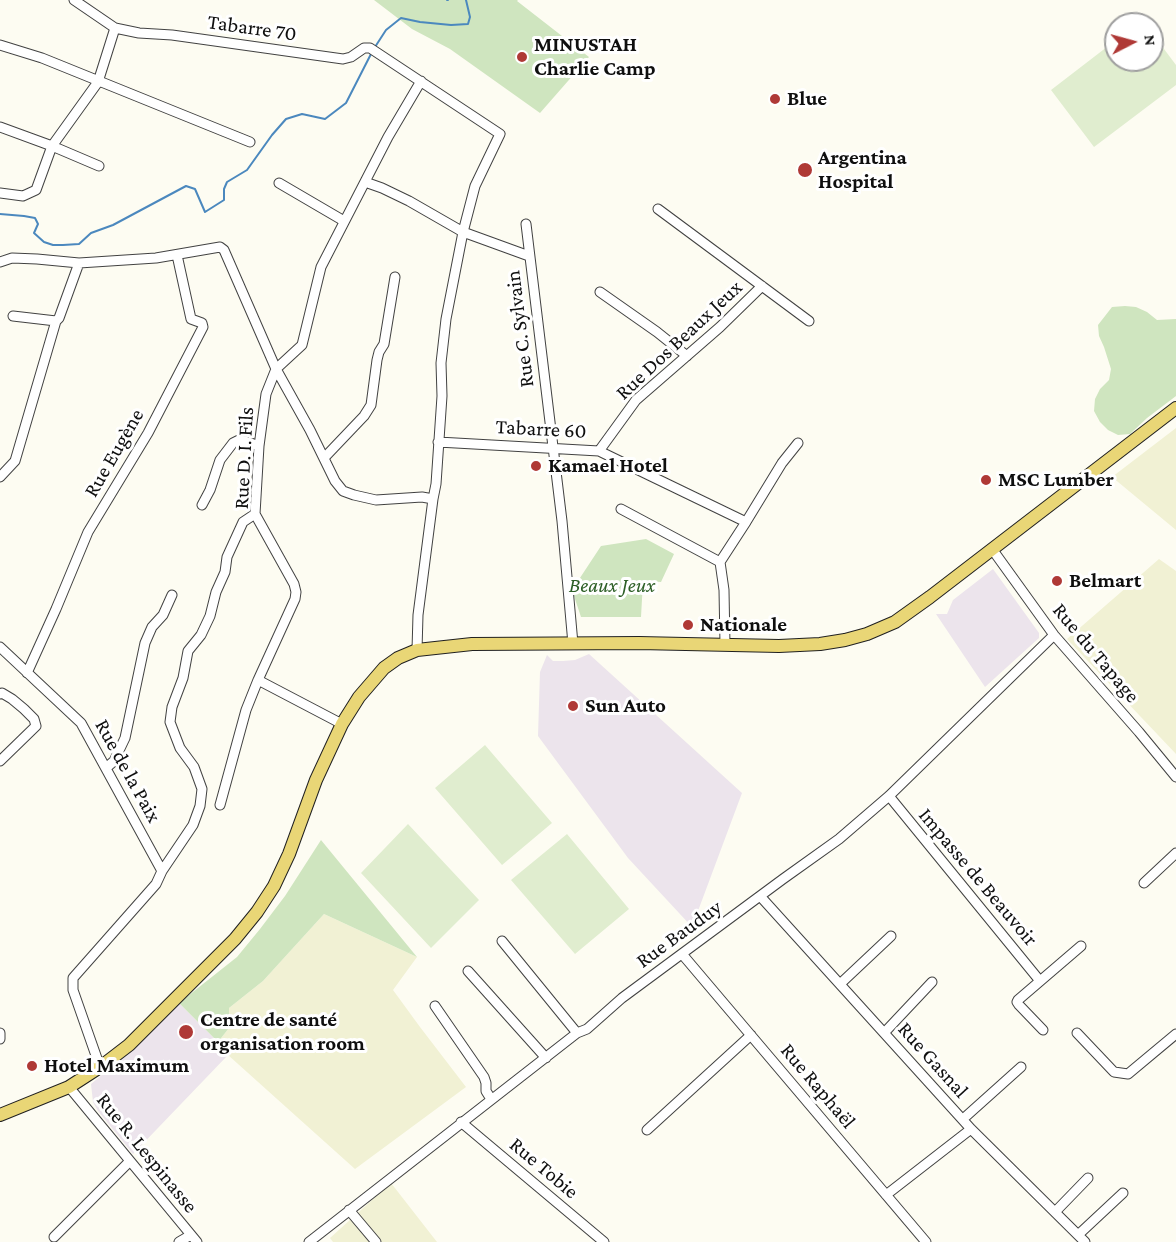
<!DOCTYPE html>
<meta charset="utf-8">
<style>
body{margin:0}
#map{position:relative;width:1176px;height:1242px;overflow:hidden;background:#fdfcf2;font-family:"Crimson Pro",serif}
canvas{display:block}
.north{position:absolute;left:1104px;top:12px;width:60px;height:60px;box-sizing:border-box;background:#fff;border:2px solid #9f9f9f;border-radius:50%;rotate:84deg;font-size:16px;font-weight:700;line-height:24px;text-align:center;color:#0f0f0f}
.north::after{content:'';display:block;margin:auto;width:21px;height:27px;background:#af3936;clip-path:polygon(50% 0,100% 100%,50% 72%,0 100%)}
</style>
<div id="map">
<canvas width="1176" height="1242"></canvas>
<div class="north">N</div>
</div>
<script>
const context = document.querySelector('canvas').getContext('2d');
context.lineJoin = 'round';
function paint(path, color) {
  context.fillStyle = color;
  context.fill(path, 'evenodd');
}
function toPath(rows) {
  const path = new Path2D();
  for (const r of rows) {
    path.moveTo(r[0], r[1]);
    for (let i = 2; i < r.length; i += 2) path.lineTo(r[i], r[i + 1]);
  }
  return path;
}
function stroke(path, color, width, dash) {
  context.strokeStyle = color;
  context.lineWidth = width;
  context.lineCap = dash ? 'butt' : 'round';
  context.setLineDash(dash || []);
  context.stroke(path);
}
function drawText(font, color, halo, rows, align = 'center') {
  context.font = font + ' "Crimson Pro",serif';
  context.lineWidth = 6;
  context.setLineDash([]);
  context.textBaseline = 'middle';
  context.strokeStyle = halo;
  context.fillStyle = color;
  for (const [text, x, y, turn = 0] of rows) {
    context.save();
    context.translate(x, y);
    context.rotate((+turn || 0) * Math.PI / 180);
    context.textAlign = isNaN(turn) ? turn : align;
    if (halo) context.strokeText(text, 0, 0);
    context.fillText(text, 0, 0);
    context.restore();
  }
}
paint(toPath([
 [993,569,1039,633,1039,638,985,687,936,614,947,614,953,600],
 [589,654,742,793,692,927,628,858,538,736,540,672,547,655,553,661,563,661,575,660],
 [179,1003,218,1042,228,1055,133,1154,98,1111,93,1102,91,1084,128,1053]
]), '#ece4ec');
paint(toPath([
 [1176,428,1176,530,1112,477],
 [1159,559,1176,571,1176,754,1067,639],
 [324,914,417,957,393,990,420,1027,466,1087,355,1169,228,1055,218,1042,229,1028,229,1008,263,981],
 [391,1183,437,1242,333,1242,330,1238]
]), '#f1f1d4');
paint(toPath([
 [374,0,518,0,517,1,589,57,540,113,450,49,412,29],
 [1125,306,1136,307,1147,312,1157,320,1176,319,1176,396,1147,418,1130,434,1118,435,1108,430,1100,422,1094,411,1095,399,1100,389,1109,380,1111,369,1104,347,1099,336,1098,325,1112,307],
 [646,539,674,554,661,582,643,581,641,617,581,617,572,590,601,546],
 [321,840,417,957,324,914,263,981,229,1008,229,1028,218,1042,179,1003,237,957,260,929,285,896]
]), '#cfe5bf');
paint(toPath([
 [1152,33,1176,65,1176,85,1094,147,1051,90,1116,40,1116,60,1152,60],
 [485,745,552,823,502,865,435,788],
 [408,824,479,900,431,948,361,873],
 [567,834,629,909,575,954,511,880]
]), '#e0edcf');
stroke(toPath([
 [447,0,448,0],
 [375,47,386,30,401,18,420,22,451,25,468,24,470,17,466,0],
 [0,214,24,216,35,218,38,224,34,233,44,242,53,245,63,245,79,244,91,233,113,225,186,186,195,189,205,212,224,200,224,189,227,182,247,170,272,135,286,119,302,114,325,119,346,103,372,52]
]), '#4b88be', 2);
const minor = toPath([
 [74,0,115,28,139,33,172,35,343,59,351,57,364,48,370,48,500,134,475,186,463,232,446,319,441,363,442,396,436,484,433,499,418,615,417,650],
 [0,45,42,58,250,142],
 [421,81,388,137,321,267,302,345,276,369,310,430,335,481,343,491,354,495,376,500,422,497,433,499],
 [0,127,52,146,99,166],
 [365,182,382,188,409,201,463,232,529,256],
 [279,183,344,221],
 [0,193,23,196,36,190,52,146,98,82,115,28],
 [658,209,809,321],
 [526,224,562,521,573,644],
 [0,262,12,258,37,259,79,263,156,258,220,247,224,250,276,369,266,394,259,446,255,514,294,584,296,592,295,599,258,680,342,724],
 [600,292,657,332,687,356],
 [13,316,56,321],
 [438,442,599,451,746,522,720,562,724,590,725,645],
 [599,451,636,400,720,327,762,286],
 [324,458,364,416,371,405,377,360,379,352,384,344,395,277],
 [0,477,15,461,56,321,59,318,79,263],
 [202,505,210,490,220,460,233,443,239,440,245,441,259,446],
 [621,509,720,562],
 [746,522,782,463,798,443],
 [992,549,1054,635,1139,732,1176,777],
 [0,647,81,723,162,871],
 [27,673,56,609,88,532,148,433,203,327,202,323,191,319,177,255],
 [0,694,2,693,12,699,24,709,34,719,36,726,0,761],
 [106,768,114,761,125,738,145,643,152,627,163,615,172,595],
 [889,796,1040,981],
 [220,805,246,710,258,680],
 [1144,883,1176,853],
 [760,896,971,1129,1085,1242],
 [502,941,577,1033],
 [682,954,926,1242],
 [468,971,546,1058],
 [840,984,891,936],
 [435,1006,484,1077,486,1083,486,1091,491,1099],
 [1043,1030,1019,1005,1017,1002,1018,1000,1081,946],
 [0,1033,0,1039],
 [884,1033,932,982],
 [1077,1033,1114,1072,1128,1074,1176,1034],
 [100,1067,73,990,73,978,156,884,162,871,193,825,200,806,202,789,194,767,180,748,170,722,172,707,183,678,188,651,201,635,210,616,216,592,225,572,227,557,243,522,255,514],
 [69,1087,197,1242],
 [963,1119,1021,1067],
 [461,1122,604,1242],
 [647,1130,751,1035],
 [886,1195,971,1129],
 [349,1210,376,1242],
 [1055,1212,1088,1178],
 [1078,1235,1123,1193],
 [54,1237,130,1161],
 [179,1242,191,1235],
 [309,1242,577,1033,587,1029,622,998,783,879,839,839,889,796,1054,635]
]);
const major = toPath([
 [0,1115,69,1087,103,1065,129,1045,235,939,257,912,274,886,289,854,316,780,342,724,359,697,384,668,398,658,417,650,472,644,639,643,779,646,820,644,845,640,867,634,895,622,930,597,1176,408]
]);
stroke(minor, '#424242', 11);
stroke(major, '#202020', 14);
stroke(minor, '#fff', 9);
stroke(major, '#e9d676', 12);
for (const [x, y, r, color] of [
 [522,57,6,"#af3936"],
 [775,99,6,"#af3936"],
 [805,170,8,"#af3936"],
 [536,466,6,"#af3936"],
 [986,480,6,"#af3936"],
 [1057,581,6,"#af3936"],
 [688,625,6,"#af3936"],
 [573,706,6,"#af3936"],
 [186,1032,8,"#af3936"],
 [32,1066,6,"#af3936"]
]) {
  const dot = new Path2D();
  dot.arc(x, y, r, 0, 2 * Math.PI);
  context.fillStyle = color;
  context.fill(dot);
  stroke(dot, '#fff', 2);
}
drawText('21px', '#0f0f0f', '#fff', [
 ["Tabarre 70",252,28,8],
 ["Rue C. Sylvain",520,329,-97],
 ["Rue Dos Beaux Jeux",679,340,-43],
 ["Tabarre 60",541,429,3],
 ["Rue Eugène",114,453,-60],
 ["Rue D. I. Fils",244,458,-87],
 ["Rue du Tapage",1096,653,50],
 ["Rue de la Paix",128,771,61],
 ["Impasse de Beauvoir",978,877,50],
 ["Rue Bauduy",679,934,-36],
 ["Rue Gasnal",933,1060,48],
 ["Rue Raphaël",818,1086,50],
 ["Rue R. Lespinasse",147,1153,51],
 ["Rue Tobie",544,1168,40]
]);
drawText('bold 21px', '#0f0f0f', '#fff', [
 ["MINUSTAH",534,45],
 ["Charlie Camp",534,69],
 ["Blue",787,99],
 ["Argentina",818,158],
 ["Hospital",818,182],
 ["Kamael Hotel",548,466],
 ["MSC Lumber",998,480],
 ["Belmart",1069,581],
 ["Nationale",700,625],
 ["Sun Auto",585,706],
 ["Centre de santé",200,1020],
 ["organisation room",200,1044],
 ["Hotel Maximum",44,1066]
], 'left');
drawText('italic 21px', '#2d5f26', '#fff', [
 ["Beaux Jeux",612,586]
]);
</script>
